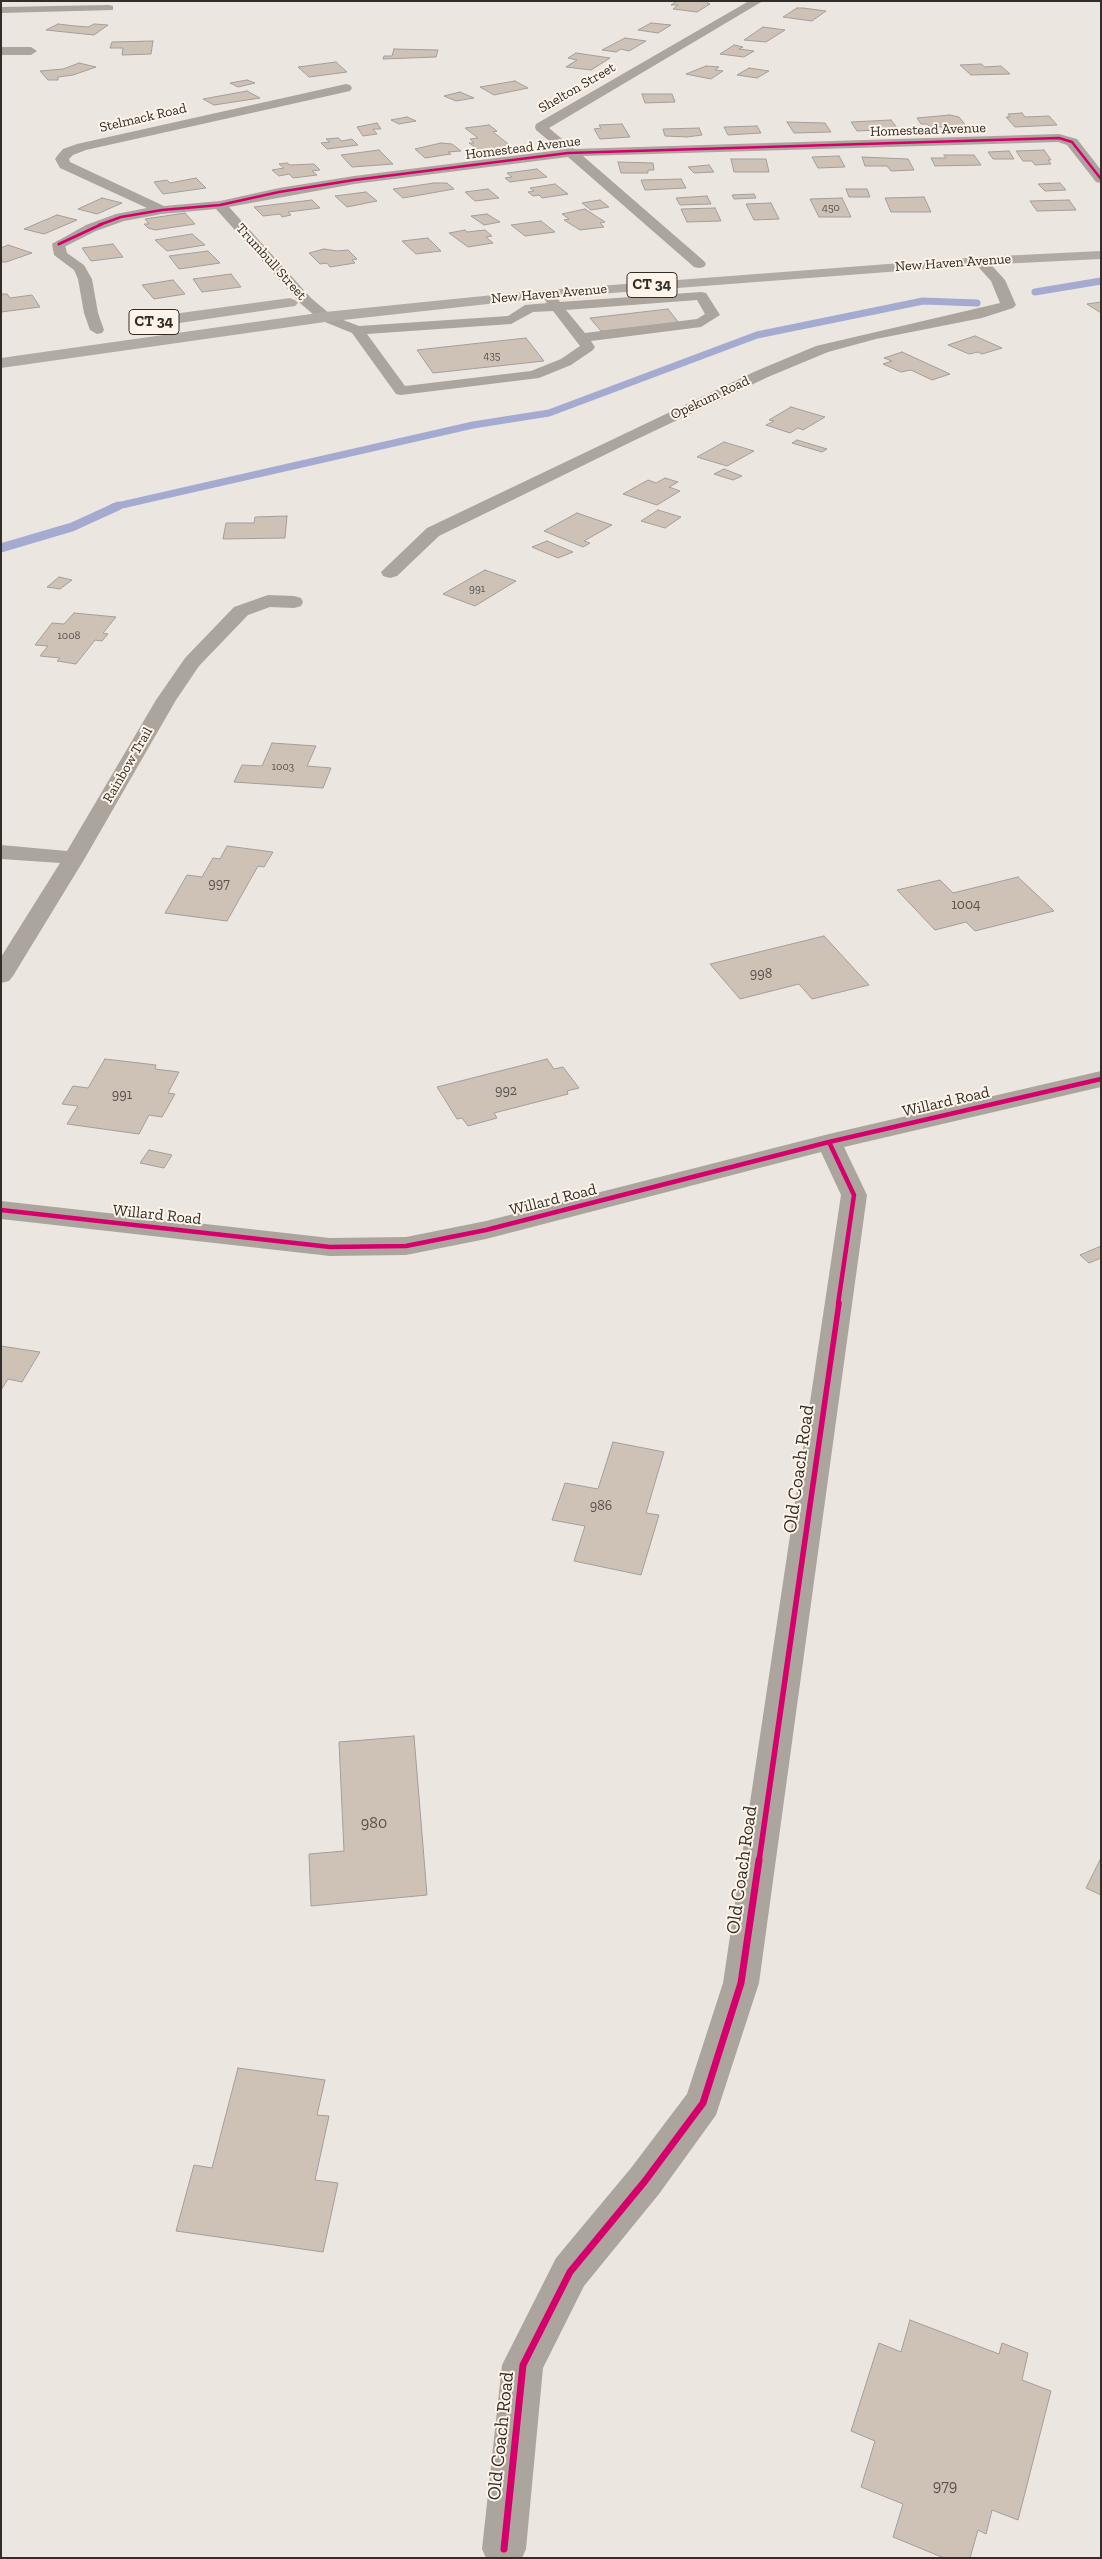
<!DOCTYPE html>
<style>
body{margin:0}
#map{position:relative;width:1102px;height:2559px;overflow:hidden;background:#ece6e1;font-family:"Zilla Slab",serif}
canvas{display:block}
.frame{position:absolute;inset:0;border:2px solid #312d29;pointer-events:none}
</style>
<div id="map">
<canvas width="1102" height="2559"></canvas>
<div class="frame"></div>
</div>
<script>
const context = document.querySelector('canvas').getContext('2d');
context.lineJoin = 'round';
function toPath(rows) {
  const path = new Path2D();
  for (const r of rows) {
    path.moveTo(r[0], r[1]);
    for (let i = 2; i < r.length; i += 2) path.lineTo(r[i], r[i + 1]);
  }
  return path;
}
function stroke(path, color, width, dash) {
  context.strokeStyle = color;
  context.lineWidth = width;
  context.lineCap = dash ? 'butt' : 'round';
  context.setLineDash(dash || []);
  context.stroke(path);
}
function paint(path, color) {
  context.fillStyle = color;
  context.fill(path, 'evenodd');
}
function drawText(font, color, halo, rows, align = 'center') {
  context.font = font + ' "Zilla Slab",serif';
  context.lineWidth = 4;
  context.setLineDash([]);
  context.textBaseline = 'middle';
  context.strokeStyle = halo;
  context.fillStyle = color;
  for (const [text, x, y, turn = 0] of rows) {
    context.save();
    context.translate(x, y);
    context.rotate((+turn || 0) * Math.PI / 180);
    context.textAlign = isNaN(turn) ? turn : align;
    if (halo) context.strokeText(text, 0, 0);
    context.fillText(text, 0, 0);
    context.restore();
  }
}
stroke(toPath([
 [1035,292,1101,281],
 [113,507,473,425,549,413,757,335,923,301,977,303]
]), '#a5aad0', 7);
stroke(toPath([
 [1,548,72,527,118,506]
]), '#a5aad0', 9);
const building = toPath([
 [677,1,709,1,707,3,710,4,697,12,673,9,678,5,671,5,677,1],
 [797,8,803,8,826,11,812,21,783,17,797,8],
 [651,23,671,25,658,33,638,30,651,23],
 [58,24,75,26,88,27,94,24,108,25,94,35,46,30,58,24],
 [763,27,785,30,766,42,744,40,763,27],
 [625,38,646,41,629,51,621,49,616,52,602,50,625,38],
 [153,41,151,54,122,55,123,48,110,48,112,42,153,41],
 [734,45,743,47,739,49,754,51,744,57,720,54,734,45],
 [394,49,438,50,436,57,383,59,384,56,392,56,394,49],
 [576,53,610,58,591,70,566,67,577,60,568,58,576,53],
 [336,62,347,72,309,77,298,67,336,62],
 [79,63,96,67,73,75,58,77,58,80,48,80,40,71,63,69,79,63],
 [981,64,985,67,1001,66,1010,74,971,75,960,65,981,64],
 [706,66,719,67,715,70,723,71,711,79,686,74,706,66],
 [749,68,769,71,757,78,737,75,749,68],
 [247,80,255,83,238,87,230,83,247,80],
 [515,81,528,88,494,95,480,87,515,81],
 [247,91,260,98,214,105,203,99,247,91],
 [460,92,474,98,456,101,444,96,460,92],
 [642,94,672,94,675,102,645,103,642,94],
 [1022,113,1025,117,1049,116,1057,125,1015,127,1006,117,1010,117,1008,114,1022,113],
 [950,115,959,117,967,127,930,127,927,124,921,124,917,118,950,115],
 [407,117,416,121,399,124,391,120,407,117],
 [891,120,898,129,857,131,851,122,891,120],
 [787,122,825,123,831,132,794,133,787,122],
 [377,123,381,129,373,129,377,134,363,136,357,127,377,123],
 [622,124,630,137,600,139,594,129,601,128,599,125,622,124],
 [489,125,497,131,493,132,512,147,481,151,469,143,474,143,470,139,478,138,465,128,489,125],
 [757,126,761,133,728,135,724,127,757,126],
 [699,128,702,135,687,137,665,136,663,129,699,128],
 [338,138,342,141,352,139,358,145,327,149,321,143,330,142,326,139,338,138],
 [441,143,452,144,461,151,448,152,451,154,425,158,415,149,441,143],
 [379,150,393,164,352,167,341,155,379,150],
 [1044,150,1051,160,1048,160,1051,164,1035,165,1032,161,1023,161,1016,151,1044,150],
 [1009,151,1014,159,993,159,988,152,1009,151],
 [944,155,974,155,981,165,935,166,931,158,946,158,944,155],
 [839,156,845,167,818,168,812,157,839,156],
 [862,157,908,159,914,170,891,171,887,166,865,166,862,157],
 [731,159,766,159,769,172,734,172,731,159],
 [618,162,653,163,654,170,648,170,648,173,621,173,618,162],
 [287,163,290,165,314,164,320,170,312,171,317,175,293,178,289,174,279,176,272,170,284,168,279,164,287,163],
 [709,165,714,172,694,173,688,167,709,165],
 [537,169,547,177,510,182,505,178,512,177,507,173,537,169],
 [196,178,206,188,163,194,154,182,167,180,170,183,196,178],
 [681,179,686,188,645,190,641,180,681,179],
 [434,183,447,183,454,189,403,198,393,189,434,183],
 [1060,183,1066,190,1045,191,1038,184,1060,183],
 [555,184,568,194,542,198,539,195,533,196,528,192,534,191,530,188,555,184],
 [488,189,499,198,475,201,465,192,488,189],
 [846,189,867,189,870,197,849,197,846,189],
 [366,192,377,201,347,207,335,196,366,192],
 [754,194,756,198,734,199,732,195,754,194],
 [707,196,711,204,680,205,676,198,707,196],
 [924,197,931,212,891,212,885,198,924,197],
 [102,198,122,203,97,214,78,209,102,198],
 [842,198,851,217,819,217,810,199,842,198],
 [312,200,320,208,288,212,291,215,282,217,280,214,263,216,254,207,312,200],
 [600,200,609,207,591,210,582,203,600,200],
 [1069,200,1076,210,1037,211,1030,201,1069,200],
 [771,203,779,219,754,220,746,204,771,203],
 [715,208,721,221,687,222,681,209,715,208],
 [585,209,605,222,600,223,604,227,580,230,564,220,569,219,562,214,585,209],
 [185,213,195,224,155,230,148,228,144,224,149,224,145,219,185,213],
 [487,214,500,222,484,225,471,216,487,214],
 [57,215,77,220,44,234,24,229,57,215],
 [541,221,555,232,525,236,511,225,541,221],
 [465,230,467,232,485,230,492,236,486,237,493,243,468,247,449,233,465,230],
 [192,234,205,245,167,251,155,240,192,234],
 [428,238,441,251,416,254,402,241,428,238],
 [113,244,123,257,91,261,82,248,113,244],
 [8,245,32,253,6,262,1,262,1,248,8,245],
 [324,249,337,251,348,250,357,259,352,260,355,263,330,267,327,263,320,264,309,253,324,249],
 [208,251,220,263,179,269,169,256,208,251],
 [231,274,241,287,202,292,193,279,231,274],
 [173,280,185,294,154,299,142,285,173,280],
 [1,294,7,294,10,298,32,295,40,307,1,312,1,294],
 [1101,302,1101,313,1087,304,1101,302],
 [668,309,679,323,601,331,590,318,668,309],
 [975,336,1002,348,982,354,978,352,969,354,948,345,975,336],
 [526,338,544,361,433,373,417,350,526,338],
 [902,352,950,374,932,380,911,370,901,372,883,364,892,361,884,358,902,352],
 [791,407,825,417,803,430,798,428,790,433,766,425,774,421,769,420,791,407],
 [797,440,827,449,822,452,792,443,797,440],
 [724,442,754,451,727,466,697,457,724,442],
 [724,469,742,476,733,480,714,474,724,469],
 [665,478,678,482,669,487,680,491,657,505,623,494,648,480,656,483,665,478],
 [658,510,681,517,665,528,641,521,658,510],
 [577,513,612,525,584,541,590,543,583,547,544,531,577,513],
 [287,516,285,538,223,539,226,523,254,523,255,517,287,516],
 [547,541,573,552,558,558,532,547,547,541],
 [485,570,516,581,475,606,443,594,485,570],
 [59,577,72,580,60,589,47,587,59,577],
 [74,613,116,617,103,633,108,634,102,641,95,640,76,664,57,661,60,658,40,656,48,646,35,645,52,623,64,624,74,613],
 [272,743,316,746,307,766,331,768,323,788,234,782,242,765,262,766,272,743],
 [227,846,273,852,264,867,258,866,227,921,165,913,187,875,202,877,213,858,220,859,227,846],
 [1018,877,1054,911,975,931,966,922,935,930,897,890,940,880,953,893,1018,877],
 [824,936,869,985,812,999,799,984,740,999,710,964,824,936],
 [105,1059,156,1065,155,1069,179,1072,168,1093,175,1094,162,1117,149,1115,139,1134,67,1124,78,1106,62,1104,73,1086,88,1088,105,1059],
 [547,1059,554,1069,563,1067,579,1088,567,1091,568,1094,494,1113,497,1118,468,1126,462,1118,457,1119,437,1087,547,1059],
 [149,1150,172,1155,164,1168,140,1163,149,1150],
 [1101,1246,1101,1258,1089,1263,1080,1255,1101,1246],
 [1,1346,40,1352,22,1382,8,1379,1,1390,1,1346],
 [613,1442,664,1452,646,1513,659,1515,641,1575,574,1561,585,1526,552,1520,565,1483,598,1489,613,1442],
 [414,1736,427,1895,311,1906,309,1854,344,1851,339,1742,414,1736],
 [1101,1858,1101,1895,1086,1888,1101,1858],
 [238,2068,325,2080,317,2115,329,2116,315,2180,338,2183,323,2252,176,2231,194,2165,212,2168,238,2068],
 [910,2320,999,2354,1002,2343,1028,2353,1022,2380,1051,2391,1018,2520,992,2510,986,2534,978,2530,970,2558,944,2558,893,2537,903,2504,861,2487,875,2441,851,2431,879,2343,901,2352,910,2320]
]);
paint(building, '#cec2b7');
stroke(building, '#a39e9b', 1);
paint(toPath([
 [109,5,113,6,113,10,1,13,1,7,109,5],
 [59,240,64,241,67,253,84,265,92,279,98,313,104,330,102,333,97,334,90,330,84,313,78,279,74,270,54,255,52,244,59,240],
 [549,292,554,293,560,302,701,292,706,293,720,315,701,327,591,341,595,347,593,350,571,365,539,378,401,395,396,394,352,333,320,320,318,317,325,313,359,326,508,316,525,305,547,303,542,296,549,292],
 [697,300,705,314,697,319,585,333,566,310,697,300],
 [553,311,580,346,561,359,531,371,405,386,367,334,511,324,533,312,553,311]
]), '#aba59e');
paint(toPath([
 [749,1,763,1,549,128,574,149,1059,134,1077,139,1101,170,1101,183,1096,182,1067,145,1058,142,583,156,704,261,706,264,704,267,699,268,694,267,568,157,354,184,229,207,311,298,330,314,333,317,330,320,325,322,320,320,301,304,216,209,162,214,124,221,96,231,64,247,59,248,52,244,86,225,116,214,147,208,60,168,55,159,57,156,63,149,77,144,346,84,350,85,352,88,350,91,86,150,73,155,69,159,70,162,164,206,220,201,279,188,354,176,560,150,536,130,535,127,536,124,749,1],
 [1,47,31,47,37,51,31,55,1,55,1,47],
 [980,257,985,258,1005,280,1016,305,1013,308,982,318,876,339,828,352,768,377,631,442,439,536,397,576,390,578,383,576,381,572,427,528,756,371,816,346,1000,303,991,281,973,261,980,257],
 [268,595,294,596,301,598,303,602,301,606,294,608,270,607,248,615,199,666,176,700,85,858,13,976,9,981,1,983,1,957,60,863,1,859,1,845,67,851,156,700,185,658,234,607,268,595],
 [1101,1071,1101,1087,844,1147,867,1195,759,1983,716,2115,659,2194,584,2286,543,2368,526,2549,522,2558,486,2558,482,2549,502,2365,556,2258,631,2168,687,2094,723,1983,841,1195,821,1152,486,1239,406,1255,330,1256,1,1219,1,1201,330,1238,406,1237,486,1221,829,1134,1101,1071]
]), '#aba59e');
paint(toPath([
 [1101,251,1101,259,980,265,533,299,325,322,1,368,1,358,325,312,533,291,980,257,1101,251],
 [290,298,295,300,298,303,295,306,166,325,158,320,166,315,290,298]
]), '#b2aba5');
stroke(toPath([
 [99,225,121,217,162,210,220,205,279,192,354,180,568,153,1059,138,1072,142,1101,179]
]), '#d6006c', 2.5);
stroke(toPath([
 [59,244,102,224]
]), '#d6006c', 3);
stroke(toPath([
 [829,1142,854,1195,838,1304],
 [1,1210,330,1247,406,1246,486,1230,829,1142,1101,1079]
]), '#d6006c', 4.5);
stroke(toPath([
 [759,1861,839,1303]
]), '#d6006c', 5.5);
stroke(toPath([
 [504,2549,523,2365,570,2272,645,2181,703,2103,741,1983,759,1860]
]), '#d6006c', 7);
drawText('11px', '#58524c', null, [
 ["450",831,208],
 ["435",492,356],
 ["991",477,589],
 ["1008",69,636],
 ["1003",283,767]
]);
drawText('14px', '#312d29', '#fef4e9', [
 ["Shelton Street",577,88,-30],
 ["Stelmack Road",143,118,-13],
 ["Homestead Avenue",928,130,-2],
 ["Homestead Avenue",523,148,-7],
 ["Trumbull Street",271,262,48],
 ["New Haven Avenue",953,263,-4],
 ["New Haven Avenue",549,294,-5],
 ["Opekum Road",710,398,-25],
 ["Rainbow Trail",128,765,-60]
]);
drawText('14px', '#58524c', null, [
 ["997",219,884],
 ["1004",966,905],
 ["998",761,974],
 ["992",506,1091],
 ["991",122,1095],
 ["986",601,1506]
]);
for (const [x, y, w] of [
 [652,285,50],
 [154,322,50]
]) {
  const box = new Path2D();
  box.roundRect(x - w / 2, y - 12.5, w, 25, 4);
  context.fillStyle = '#fef4e9';
  context.fill(box);
  stroke(box, '#312d29', 1);
}
drawText('bold 15px', '#312d29', null, [
 ["CT 34",652,285],
 ["CT 34",154,322]
]);
drawText('16px', '#312d29', '#fef4e9', [
 ["Willard Road",946,1102,-13],
 ["Willard Road",553,1200,-14],
 ["Willard Road",157,1215,6]
]);
drawText('16px', '#58524c', null, [
 ["980",374,1823],
 ["979",945,2486]
]);
drawText('19px', '#312d29', '#fef4e9', [
 ["Old Coach Road",799,1469,-82],
 ["Old Coach Road",742,1870,-82],
 ["Old Coach Road",501,2436,-84]
]);
</script>
